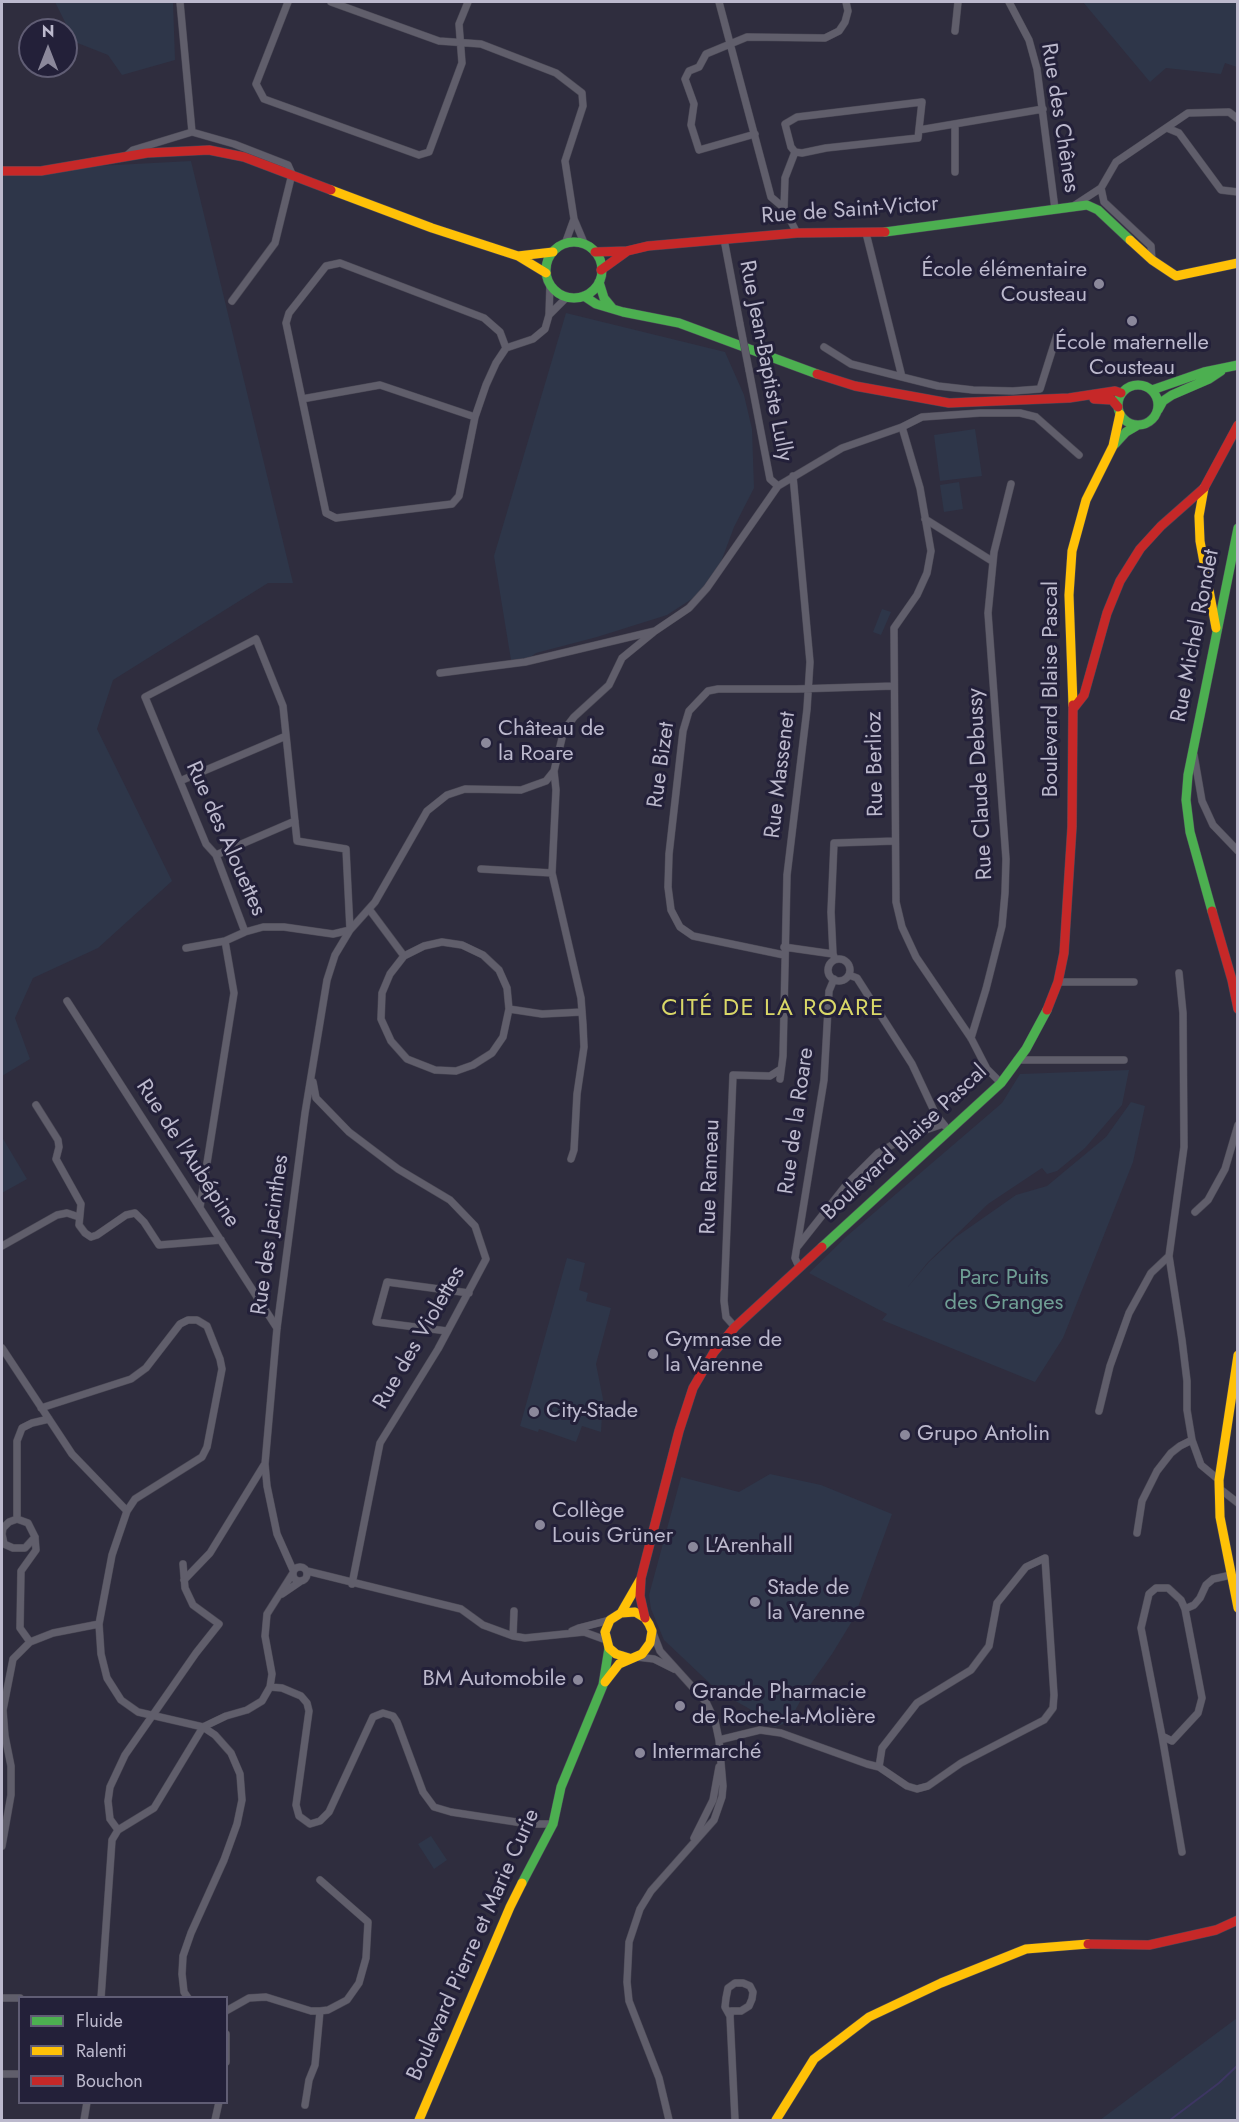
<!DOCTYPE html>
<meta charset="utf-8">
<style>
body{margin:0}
#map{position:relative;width:1239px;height:2122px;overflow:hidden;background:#2f2d3e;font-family:Jost,sans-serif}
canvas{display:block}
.frame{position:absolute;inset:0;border:3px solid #bcb9cd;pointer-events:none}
.legend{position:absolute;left:18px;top:1996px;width:210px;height:108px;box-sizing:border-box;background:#232039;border:2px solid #605d74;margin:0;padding:8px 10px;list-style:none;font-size:18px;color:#bcb9cd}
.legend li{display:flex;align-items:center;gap:12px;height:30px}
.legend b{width:30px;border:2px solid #605d74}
.north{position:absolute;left:18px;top:18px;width:60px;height:60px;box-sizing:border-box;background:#232039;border:2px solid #605d74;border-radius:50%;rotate:0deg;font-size:16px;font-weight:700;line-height:24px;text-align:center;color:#bcb9cd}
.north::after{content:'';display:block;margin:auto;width:21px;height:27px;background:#8b889b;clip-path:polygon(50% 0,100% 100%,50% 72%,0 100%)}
</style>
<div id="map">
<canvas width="1239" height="2122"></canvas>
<div class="frame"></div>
<ul class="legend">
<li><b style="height:8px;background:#4caf50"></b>Fluide</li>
<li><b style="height:8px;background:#ffc107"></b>Ralenti</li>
<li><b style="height:8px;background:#c62828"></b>Bouchon</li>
</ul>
<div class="north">N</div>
</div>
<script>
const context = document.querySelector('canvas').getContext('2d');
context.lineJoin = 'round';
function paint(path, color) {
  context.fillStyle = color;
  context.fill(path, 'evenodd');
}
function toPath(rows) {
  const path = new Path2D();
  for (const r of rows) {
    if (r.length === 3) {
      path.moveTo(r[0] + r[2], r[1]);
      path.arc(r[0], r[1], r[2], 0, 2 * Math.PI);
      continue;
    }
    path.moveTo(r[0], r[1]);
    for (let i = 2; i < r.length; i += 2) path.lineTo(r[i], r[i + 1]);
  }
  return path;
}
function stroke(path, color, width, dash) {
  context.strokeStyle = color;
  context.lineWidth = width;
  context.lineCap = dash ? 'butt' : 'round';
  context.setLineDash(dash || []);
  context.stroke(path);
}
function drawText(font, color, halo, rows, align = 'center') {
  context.font = font + ' Jost,sans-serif';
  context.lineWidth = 6;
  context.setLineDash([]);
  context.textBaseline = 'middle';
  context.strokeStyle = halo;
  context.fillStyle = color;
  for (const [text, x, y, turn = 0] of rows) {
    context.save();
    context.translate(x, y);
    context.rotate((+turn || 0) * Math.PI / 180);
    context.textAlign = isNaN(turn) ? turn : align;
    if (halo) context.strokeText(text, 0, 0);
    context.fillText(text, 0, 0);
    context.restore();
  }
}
paint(toPath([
 [55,2,173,2,175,60,122,75,108,55,75,42],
 [1083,2,1237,2,1237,67,1225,63,1221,74,1166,68,1150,82],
 [191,161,293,583,268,583,113,680,97,729,172,881,98,948,33,978,15,1018,30,1059,2,1076,2,171],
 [566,313,725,352,744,395,752,429,754,488,734,527,712,586,667,615,597,637,536,653,517,667,511,660,494,556],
 [975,429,982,476,940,481,934,435],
 [959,482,963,509,944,512,940,485],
 [882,609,891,612,881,635,873,632],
 [1129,1070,1122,1105,1085,1148,1057,1171,1047,1174,1042,1168,988,1204,928,1262,907,1288,929,1262,956,1237,1016,1195,1047,1186,1106,1137,1131,1102,1145,1106,1133,1162,1063,1338,1035,1382,882,1320,887,1314,809,1273,847,1236,1002,1103,1020,1074],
 [2,1137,27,1179,2,1193],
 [567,1258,585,1263,579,1290,588,1293,586,1301,611,1308,596,1364,603,1399,601,1432,582,1426,576,1442,539,1429,538,1432,520,1426],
 [770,1474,821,1485,892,1514,854,1618,832,1654,805,1692,789,1722,775,1727,764,1722,762,1716,718,1691,664,1640,651,1609,649,1595,681,1477,739,1492],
 [431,1836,447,1860,434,1869,418,1844],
 [1237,2018,1237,2120,1100,2120]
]), '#2e3649');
stroke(toPath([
 [1170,2120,1219,2083,1238,2065]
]), '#3d3663', 2);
const street = toPath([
 [180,2,192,132],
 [288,2,256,84,264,99,419,155,429,152,462,63,459,24,468,2],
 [331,2,439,41,481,44,556,73,582,93,583,106,565,161,574,219,585,245],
 [719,2,771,197,784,208],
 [1009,2,1029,40,1037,69,1055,209],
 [955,31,958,2],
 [922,102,918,138,826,148,802,153,795,152,791,147,785,124,797,117,922,102],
 [955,124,955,172],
 [1167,128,1179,133,1221,190,1238,192],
 [919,130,1043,109],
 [755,134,699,150,691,125,694,104,685,79,689,71,699,67,706,54,747,37,825,38,839,31,845,22,848,11,846,2],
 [795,152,785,178,784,208,797,233],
 [125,157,133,150,192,132,234,144,288,165,292,174,275,243,232,301],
 [1101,188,1104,202,1151,246,1152,260],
 [1075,205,1101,188,1116,162,1188,113,1229,112,1238,119],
 [866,233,902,377,938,386,973,390,1013,391,1040,389,1057,335],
 [724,239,740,324],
 [565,244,574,219],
 [549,315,567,297],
 [824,347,851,364,902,377],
 [506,348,500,332,484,318,340,263,326,266,289,313,286,323,326,513,336,518,452,504,459,496,475,417,486,385,496,363,506,348,533,339,545,329,549,315,550,284],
 [749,370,770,479,778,486],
 [302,399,380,385,475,417],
 [902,427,920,488,931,551,927,573,917,595,894,628,896,902,902,927,916,957,971,1038,987,1069,1001,1083],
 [925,519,992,561],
 [256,639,283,706,297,841,346,849,350,930,333,934,284,927,263,927,245,932,216,855,206,844,145,697,256,639],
 [440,673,525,662,655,631,689,608,707,588,778,486,842,448,902,427,922,417,980,413,1020,413,1036,417,1079,455],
 [1194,755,1202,801,1213,825,1238,851],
 [554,771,556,790,552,873,581,998,583,1025,584,1047,577,1094,574,1150,571,1159],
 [180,781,286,736],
 [216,855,295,821],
 [481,869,552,873],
 [369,909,404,956,390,974,382,993,381,1019,391,1041,407,1059,435,1070,456,1071,473,1065,492,1053,503,1037,509,1009],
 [784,947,833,954],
 [186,948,225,941,245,932],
 [784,955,693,936,680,927,671,910,668,887,669,854,683,731,689,711,708,691,718,689,796,689,894,686],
 [404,956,424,946,442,942,462,945,483,955,499,970,507,988,509,1009,542,1014,582,1012],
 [835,959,833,954,831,912,834,843,895,841],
 [839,970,11],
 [849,975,857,978,912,1064,936,1115,945,1126],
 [1058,982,1134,982],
 [67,1001,277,1328],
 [971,1038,986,989,1002,926,1005,893,1006,859,988,613,994,552,1011,484],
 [1017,1060,1124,1060],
 [780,1079,783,1056,787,875,807,709,810,662,793,476],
 [313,1082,316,1098,349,1132,398,1169,450,1200,475,1226,486,1259,438,1349,380,1443,352,1584],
 [36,1105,58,1140,59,1147,56,1159,81,1204,79,1225,85,1233,91,1237,97,1235,126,1215,135,1213,144,1222,159,1245,221,1240],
 [200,1207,234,993,225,941],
 [1195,1212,1208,1200,1225,1169,1238,1125],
 [2,1246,57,1215,67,1213,79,1217],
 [798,1246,847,1184,878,1153,908,1136,943,1124],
 [1169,1256,1184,1147,1183,1013,1179,973],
 [799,1267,795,1258,824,1080,829,991,834,979],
 [735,1327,726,1317,724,1301,733,1075,770,1076,781,1069],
 [447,1331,376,1322,387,1282,469,1293],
 [2,1348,72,1454,127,1511,112,1555,99,1624,101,1654,107,1678,121,1700,138,1712,203,1727,215,1735,231,1753,240,1774,242,1800,237,1824,224,1860,191,1933,183,1956,182,1974,184,1992,188,1998],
 [41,1408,131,1379,146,1368,180,1324,188,1320,197,1320,207,1326,220,1359,222,1369,207,1447,202,1457,135,1499,127,1511],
 [1099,1411,1110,1366,1129,1313,1151,1273,1169,1256,1182,1340,1187,1381,1187,1410,1192,1440],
 [1220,1489,1238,1503],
 [17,1519,9,1522,3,1528,2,1534,4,1544,13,1548,25,1548,35,1537],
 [1137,1533,1142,1501,1157,1471,1171,1453,1180,1446,1192,1440,1201,1465,1219,1480],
 [300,1574,7],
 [293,1570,277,1534,267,1486,265,1464,277,1328,305,1113,327,980,335,955,350,930,375,902,427,811,447,795,465,789,521,790,546,781,554,771,564,730,574,717,609,685,622,658,655,631],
 [307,1571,461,1609,483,1625,513,1636,525,1638,584,1632,606,1640],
 [184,1580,210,1553,264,1465],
 [282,1594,301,1581],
 [1185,1609,1181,1600,1168,1588,1156,1588,1149,1594,1141,1628,1162,1736,1172,1741,1198,1713,1202,1698,1185,1609,1194,1605,1200,1598,1206,1585,1213,1579,1231,1575],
 [572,1631,579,1628,610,1620],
 [653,1633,660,1651,706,1702,715,1721,719,1740,723,1786,722,1797,714,1820,651,1891,640,1909,629,1942,627,1982,629,2001,659,2078,669,2120],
 [513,1636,514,1611],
 [30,1642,20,1628,21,1571,36,1550,35,1537,28,1523,17,1519,17,1441,22,1428,32,1423,49,1419],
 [637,1657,654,1659,674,1669],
 [270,1687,282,1688,301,1696,307,1703,309,1711,296,1805,299,1816,310,1824,320,1821,329,1812,373,1717,383,1713,393,1716,397,1722,423,1792,434,1807,451,1812,529,1824,553,1824],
 [1162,1736,1182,1852],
 [719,1740,760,1730,781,1733,867,1764,879,1767,907,1786,917,1789,928,1786,961,1763,1044,1720,1053,1708,1054,1695,1045,1558,1026,1567,997,1603,989,1646,971,1670,917,1703,882,1748,879,1767],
 [118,1830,110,1819,108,1801,110,1787,125,1755,196,1653,219,1624,193,1605,185,1588,183,1564],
 [694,1838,713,1800,719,1767],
 [2,1846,11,1795,11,1766,5,1736,3,1710,13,1659,30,1642,53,1633,99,1624],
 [2,1998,20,1998],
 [101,1998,112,1840,118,1830,154,1808,203,1727,226,1716,247,1710,262,1701,270,1687,272,1674,265,1636,267,1614,293,1573],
 [226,2011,249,1998,266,1997,311,2011,320,2011,328,2010,347,2000,359,1983,366,1958,368,1922,320,1880],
 [730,2016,731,2011,741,2011,749,2006,752,1999,753,1992,750,1986,743,1983,735,1983,728,1988,726,1998,725,2007,730,2016,735,2120],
 [226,2034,226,2062],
 [2,2074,20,2074],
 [305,2105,309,2080,315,2065,320,2011],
 [84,2120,87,2102],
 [215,2120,219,2102]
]);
const fast = toPath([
 [885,232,1087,205,1098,210,1130,240],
 [574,270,28],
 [599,282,604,298,613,309],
 [584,296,596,304,623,312,679,323,817,374],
 [1138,405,20],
 [1152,390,1204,372,1238,365],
 [1158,410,1163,401,1172,395,1209,379,1221,371],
 [1115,444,1126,432,1138,425],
 [1212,911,1190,832,1186,800,1188,775,1238,528],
 [822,1247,1001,1083,1026,1049,1047,1010],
 [522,1883,553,1824,561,1787,603,1685,609,1648]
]);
const slow = toPath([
 [331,190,432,228,518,256,546,273],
 [1130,240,1152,260,1176,276,1238,263],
 [518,256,553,252],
 [1204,488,1199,516,1200,541,1216,628],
 [1073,705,1069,595,1072,551,1086,500,1113,446,1120,414],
 [1238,1355,1219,1480,1220,1517,1238,1608],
 [621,1613,640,1580],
 [605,1682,619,1664,642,1654,650,1643,652,1631,649,1624,645,1618,635,1612,621,1613,610,1620,605,1632,609,1648,616,1654,629,1658],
 [419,2120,510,1907,522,1883],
 [776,2120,814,2059,869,2017,941,1983,1026,1949,1088,1944]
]);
const jam = toPath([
 [2,171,41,171,147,153,209,150,244,157,331,190],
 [595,252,627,251,648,246,797,233,885,232],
 [601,270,626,252],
 [817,374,855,386,949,403,1069,398,1115,391,1121,393],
 [1094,399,1112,400,1118,407],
 [1073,709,1084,695,1107,613,1120,581,1140,549,1161,526,1204,488,1238,425],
 [1212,911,1232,980,1238,1009],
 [1047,1010,1058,982,1064,953,1072,827,1073,705],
 [645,1618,640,1596,641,1578,679,1431,693,1388,714,1352,735,1327,822,1247],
 [1088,1944,1149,1945,1216,1930,1238,1920]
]);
stroke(street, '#4a4855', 8);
stroke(fast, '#4a4857', 10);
stroke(slow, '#4a4857', 10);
stroke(jam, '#4a4857', 10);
stroke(street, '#605e6b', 7);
stroke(fast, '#4caf50', 9);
stroke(slow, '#ffc107', 9);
stroke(jam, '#c62828', 9);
const streetBridge = toPath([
 [740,324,749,370]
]);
stroke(streetBridge, '#4a4855', 8, []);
stroke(streetBridge, '#605e6b', 7);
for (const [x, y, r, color] of [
 [1099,284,6,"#8b889b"],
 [1132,321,6,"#8b889b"],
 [486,743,6,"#8b889b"],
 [653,1354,6,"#8b889b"],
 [534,1412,6,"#8b889b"],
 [905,1435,6,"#8b889b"],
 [540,1525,6,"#8b889b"],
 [693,1547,6,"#8b889b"],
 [755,1602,6,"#8b889b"],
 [578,1680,6,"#8b889b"],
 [680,1706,6,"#8b889b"],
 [640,1753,6,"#8b889b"]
]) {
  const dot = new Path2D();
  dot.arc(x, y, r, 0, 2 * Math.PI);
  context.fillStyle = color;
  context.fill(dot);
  stroke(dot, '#232039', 2);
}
drawText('22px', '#bcb9cd', '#232039', [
 ["Rue des Chênes",1059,118,81],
 ["Rue de Saint-Victor",850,211,-4],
 ["Rue Jean-Baptiste Lully",765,361,79],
 ["Rue Michel Rondet",1196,636,-79],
 ["Boulevard Blaise Pascal",1052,689,-90],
 ["Rue Berlioz",876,764,-91],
 ["Rue Bizet",662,765,-82],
 ["Rue Massenet",781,775,-83],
 ["Rue Claude Debussy",981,784,-93],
 ["Rue des Alouettes",225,839,66],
 ["Rue de la Roare",797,1121,-82],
 ["Boulevard Blaise Pascal",905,1143,-43],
 ["Rue de l'Aubépine",187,1154,57],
 ["Rue Rameau",711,1177,-88],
 ["Rue des Jacinthes",271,1235,-82],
 ["Rue des Violettes",420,1338,-60],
 ["Boulevard Pierre et Marie Curie",474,1945,-66]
]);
drawText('22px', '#bcb9cd', '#232039', [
 ["École élémentaire",1087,271,"right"],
 ["Cousteau",1087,296,"right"],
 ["École maternelle",1132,344,"center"],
 ["Cousteau",1132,369,"center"],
 ["Château de",498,730],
 ["la Roare",498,755],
 ["Gymnase de",665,1341],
 ["la Varenne",665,1366],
 ["City-Stade",546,1412],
 ["Grupo Antolin",917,1435],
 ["Collège",552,1512],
 ["Louis Grüner",552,1537],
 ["L'Arenhall",705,1547],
 ["Stade de",767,1589],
 ["la Varenne",767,1614],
 ["BM Automobile",566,1680,"right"],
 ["Grande Pharmacie",692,1693],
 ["de Roche-la-Molière",692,1718],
 ["Intermarché",652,1753]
], 'left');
drawText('22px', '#6f9e94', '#232039', [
 ["Parc Puits",1004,1279],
 ["des Granges",1004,1304]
]);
context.letterSpacing = '1.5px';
drawText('24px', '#d9d768', '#232039', [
 ["CITÉ DE LA ROARE",773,1009]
]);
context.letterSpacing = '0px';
</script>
